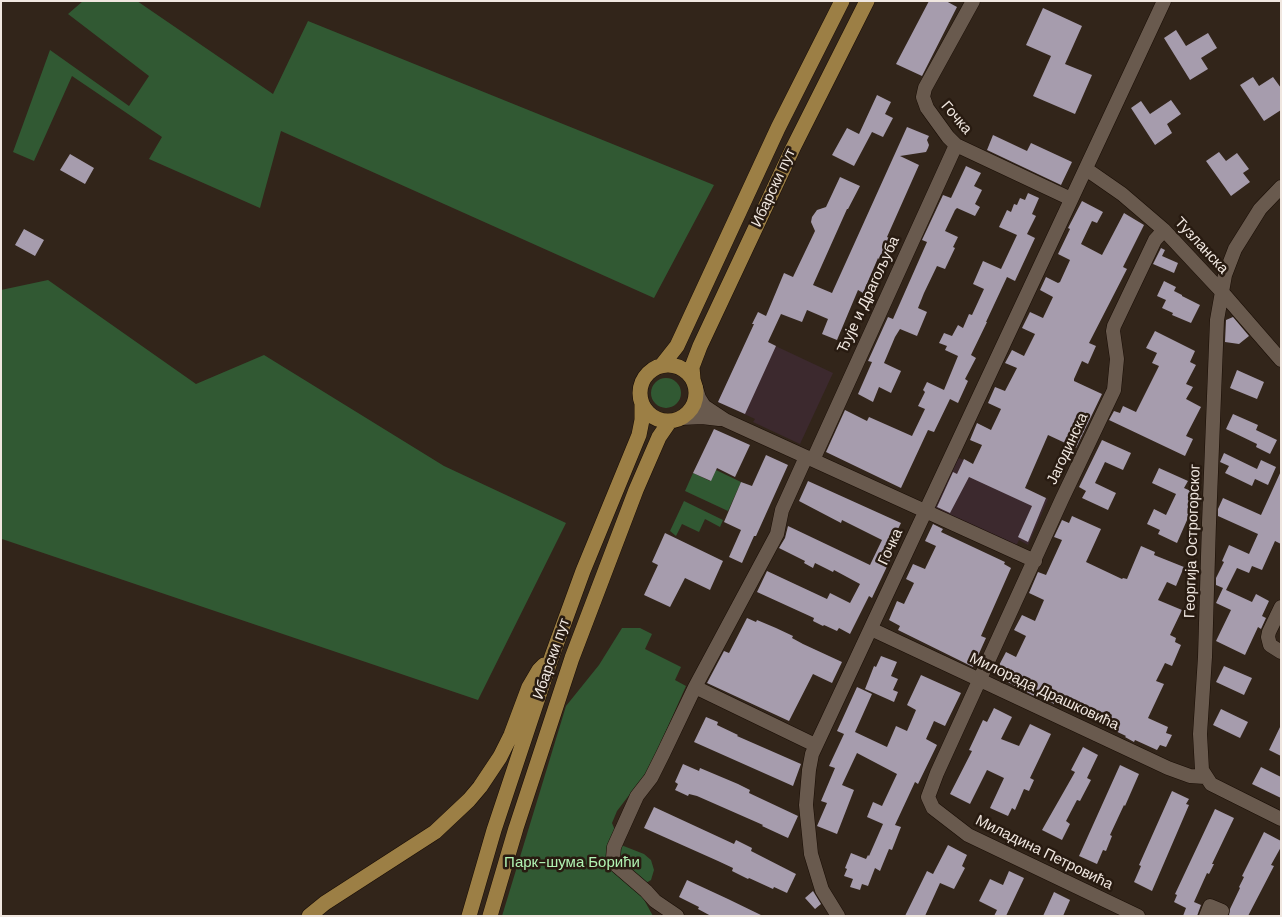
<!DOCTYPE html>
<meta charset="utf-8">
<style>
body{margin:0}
#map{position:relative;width:1282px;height:917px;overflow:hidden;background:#32251a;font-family:"DM Sans",sans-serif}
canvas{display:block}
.frame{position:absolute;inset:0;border:2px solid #f0e7e0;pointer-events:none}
</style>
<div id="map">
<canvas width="1282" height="917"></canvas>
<div class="frame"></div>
</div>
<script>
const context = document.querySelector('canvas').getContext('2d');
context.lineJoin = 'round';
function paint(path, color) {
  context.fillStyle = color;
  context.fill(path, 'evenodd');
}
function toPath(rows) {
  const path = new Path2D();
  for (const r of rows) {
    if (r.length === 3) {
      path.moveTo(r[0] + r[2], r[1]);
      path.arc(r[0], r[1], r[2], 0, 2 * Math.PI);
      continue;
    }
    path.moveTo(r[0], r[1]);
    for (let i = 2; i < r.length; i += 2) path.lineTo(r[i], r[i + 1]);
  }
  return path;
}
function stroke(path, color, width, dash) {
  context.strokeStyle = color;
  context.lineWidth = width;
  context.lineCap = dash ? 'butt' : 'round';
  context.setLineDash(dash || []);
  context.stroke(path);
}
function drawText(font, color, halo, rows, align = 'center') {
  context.font = font + ' "DM Sans",sans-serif';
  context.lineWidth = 5;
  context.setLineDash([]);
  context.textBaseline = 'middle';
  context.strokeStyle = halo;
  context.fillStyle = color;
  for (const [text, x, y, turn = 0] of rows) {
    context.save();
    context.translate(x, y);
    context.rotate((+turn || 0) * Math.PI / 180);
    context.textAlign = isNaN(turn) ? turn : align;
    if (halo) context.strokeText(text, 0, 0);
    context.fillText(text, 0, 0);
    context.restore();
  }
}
paint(toPath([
 [750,334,833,373,800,444,753,422,755,419,718,402],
 [957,457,1048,499,1028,545,1019,540,1015,548,933,509]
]), '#3c292e');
paint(toPath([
 [83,1,137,1,273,94,308,21,714,185,654,298,281,131,260,208,149,159,162,137,72,76,34,161,13,152,50,50,129,106,149,76,68,14],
 [48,280,196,384,264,355,444,466,566,523,478,700,2,539,1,290],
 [666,393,15],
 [716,470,741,482,728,511,685,491,693,473,710,481],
 [684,501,723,520,720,527,705,519,699,532,682,524,676,536,670,531],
 [622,628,640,628,652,634,645,649,681,667,675,680,686,686,649,769,617,811,612,823,621,845,644,854,651,860,654,870,651,880,646,883,642,896,653,916,502,916,566,706,599,665]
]), '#315933');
paint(toPath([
 [929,1,946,1,957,7,922,76,896,64],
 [1043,8,1082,26,1065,64,1092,75,1075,114,1033,96,1051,56,1026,45],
 [1176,30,1186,46,1208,33,1217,48,1201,58,1208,69,1190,80,1164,38],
 [1253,77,1259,86,1273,77,1281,88,1281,110,1264,121,1240,85],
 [877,95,891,102,885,114,893,118,883,137,872,132,854,166,832,155,847,128,859,134],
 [1171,100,1181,114,1167,124,1172,133,1155,145,1131,108,1141,101,1150,114],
 [907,127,929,136,927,140,929,145,928,148,926,152,900,156,919,165,887,237,889,238,879,259,878,258,863,293,858,290,837,340,822,334,828,319,807,310,802,322,781,314,768,342,776,346,745,414,718,402,754,324,752,324,758,312,766,316,784,273,793,277,815,231,811,222,812,217,817,210,826,207,840,177,860,186,848,209,847,209,813,285,832,293],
 [993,135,1027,151,1031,143,1072,162,1061,185,987,150],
 [1219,152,1226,161,1237,153,1249,169,1243,173,1250,182,1231,196,1206,161],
 [70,154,94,168,85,184,60,170],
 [966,166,981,173,974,186,982,190,975,204,980,207,975,216,957,208,955,210,945,231,958,237,953,247,955,248,945,269,937,266,924,293,918,308,927,312,917,336,900,329,895,337,884,363,901,371,891,393,879,387,873,402,858,394,872,362,868,361,888,317,893,319,927,242,922,240,943,195,951,198],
 [1028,193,1039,198,1032,214,1036,216,1027,234,1035,238,1015,281,1007,277,986,322,987,322,971,355,976,358,965,379,968,381,958,403,950,399,934,432,928,430,901,488,826,452,845,410,867,421,869,417,912,436,925,409,918,406,925,392,923,390,927,382,944,390,958,356,945,350,947,346,939,343,944,333,952,336,958,325,963,328,969,314,972,315,984,289,973,284,983,261,1001,269,1017,235,999,227,1007,210,1011,212,1014,204,1017,205,1020,198,1025,200],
 [1082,201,1103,212,1097,223,1092,221,1081,244,1102,255,1124,213,1144,225,1123,267,1127,269,1089,343,1096,346,1088,364,1082,361,1074,379,1074,381,1102,394,1076,448,1048,435,1025,488,1046,498,1028,542,1018,537,1032,506,969,477,950,513,937,507,953,472,957,474,964,459,973,464,982,445,970,440,977,423,991,430,1001,409,988,403,995,387,1005,391,1017,368,1005,363,1012,350,1024,356,1035,334,1022,328,1030,312,1043,318,1053,297,1040,290,1046,277,1058,283,1060,282,1070,260,1058,254,1070,229,1068,228],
 [24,229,44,240,35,256,15,245],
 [1161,248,1165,250,1162,256,1178,263,1174,273,1153,264],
 [1164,281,1176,287,1174,291,1182,295,1182,296,1200,305,1191,323,1172,315,1173,313,1162,308,1166,300,1157,296],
 [1233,317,1249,336,1239,344,1225,342,1226,320],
 [1155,331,1195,351,1190,362,1196,365,1186,384,1193,387,1186,399,1201,407,1186,436,1193,439,1185,456,1109,420,1114,411,1120,413,1123,406,1136,412,1159,366,1152,363,1157,353,1146,348],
 [1237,370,1264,382,1257,399,1230,388],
 [1233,414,1258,425,1256,430,1277,440,1270,454,1256,447,1257,444,1226,429],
 [714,429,750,445,735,477,717,468,711,481,693,473],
 [1102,440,1131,453,1123,470,1105,462,1095,483,1116,493,1108,510,1082,498,1086,491,1079,487],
 [1224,453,1257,469,1261,460,1276,467,1268,485,1255,479,1252,486,1225,473,1229,466,1220,462],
 [766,455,788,465,756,536,754,536,742,563,729,557,741,530,724,522,741,482,752,486],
 [1159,468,1188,481,1184,488,1193,492,1189,502,1194,504,1177,543,1158,534,1160,530,1147,524,1154,509,1166,515,1176,494,1152,483],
 [1281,471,1281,544,1275,541,1262,570,1252,566,1249,573,1237,568,1226,590,1252,602,1256,594,1269,601,1262,616,1266,618,1261,629,1258,627,1245,655,1216,641,1231,610,1216,603,1223,588,1216,585,1216,578,1224,562,1222,561,1229,545,1249,554,1258,534,1218,516,1218,509,1223,498,1261,515],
 [808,481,901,523,887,551,893,554,872,598,869,596,850,634,839,628,837,631,824,625,823,626,813,621,814,618,757,592,767,571,827,599,830,593,850,603,860,584,834,570,833,572,815,563,813,568,804,563,805,561,779,548,785,538,788,526,870,565,882,540,842,520,841,523,799,501],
 [1072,516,1101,529,1086,562,1122,579,1123,578,1127,579,1141,546,1155,552,1154,555,1184,567,1176,586,1167,582,1158,600,1182,610,1170,635,1176,638,1175,642,1181,645,1172,666,1165,663,1156,681,1164,684,1148,718,1168,727,1166,733,1172,735,1166,747,1160,745,1157,750,1135,740,1134,742,1125,737,1126,736,1054,702,1054,704,1035,694,1034,696,1006,681,1009,675,997,669,1006,652,1016,657,1026,636,1014,630,1022,615,1035,621,1044,600,1029,593,1038,572,1046,575,1062,540,1054,537,1062,520,1069,523],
 [933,524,943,529,941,532,1005,562,1004,564,1011,568,981,636,986,638,973,667,898,630,900,626,889,620,897,601,904,604,914,583,906,579,913,564,925,569,936,546,925,541],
 [665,533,723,561,710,590,685,578,670,607,644,595,658,565,652,562],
 [747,618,756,622,757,620,776,628,793,636,792,638,803,644,842,662,832,683,813,674,789,721,707,683,724,651,729,653],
 [881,656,897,662,891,676,898,679,893,690,898,692,894,702,865,689,874,666,876,667],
 [1224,666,1252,678,1244,695,1216,682],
 [921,675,961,693,945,726,934,721,926,739,937,745,918,784,915,782,895,825,901,827,892,850,889,849,880,871,875,868,868,886,862,884,860,890,850,887,853,879,844,876,847,869,845,868,851,853,866,859,868,855,869,856,883,824,867,817,873,802,882,806,897,774,857,753,842,785,854,790,837,834,817,826,827,803,821,801,835,768,829,766,844,734,837,731,857,687,872,694,855,732,887,747,896,726,907,731,916,710,907,705],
 [994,708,1012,717,1001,739,1019,746,1030,724,1051,734,1030,778,1034,780,1029,791,1024,789,1015,810,1012,808,1008,816,990,808,1004,778,987,770,970,804,950,794,972,751,969,750,983,720,987,722],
 [1221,709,1248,722,1240,738,1213,725],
 [706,717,718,722,717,725,738,735,737,736,801,764,793,786,694,742],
 [1281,725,1281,756,1269,750],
 [1083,747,1098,755,1087,778,1091,780,1080,801,1077,800,1066,821,1070,824,1062,840,1042,830,1075,772,1071,770],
 [683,764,699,771,700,768,738,784,750,790,749,793,798,816,788,838,762,826,763,825,697,796,689,794,688,796,675,790,678,784,675,782],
 [1120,765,1139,774,1125,806,1124,805,1110,835,1112,836,1106,851,1103,850,1097,864,1079,856],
 [1261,767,1281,777,1281,798,1252,784],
 [1172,791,1189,799,1186,804,1189,805,1152,891,1134,882,1141,866,1139,865],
 [654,807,734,844,736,840,752,848,751,851,796,874,787,893,774,887,773,889,749,878,748,879,732,871,733,868,718,861,644,828],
 [1215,809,1234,818,1212,864,1214,864,1209,874,1207,873,1194,902,1201,905,1197,916,1183,916,1186,908,1174,902,1177,895,1175,894],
 [1264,832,1281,841,1281,847,1271,865,1274,866,1248,916,1229,916,1230,909,1240,888,1239,887,1244,877,1242,876],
 [948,845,967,855,962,866,965,868,954,889,940,883,925,916,905,916,927,871,933,874],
 [1009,871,1024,878,1006,916,994,916,997,910,979,901,990,879,1003,885],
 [687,880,728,899,763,916,711,916,698,909,699,907,679,897],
 [813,891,821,904,815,909,805,898],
 [1054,892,1070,900,1063,916,1043,916]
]), '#a69cad');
const minor = toPath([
 [973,1,925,88,923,97,927,108,948,137,956,145,1071,199],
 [1086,169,1122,194,1164,230,1222,292,1281,360],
 [1281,187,1260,209,1235,249,1225,275,1217,320,1209,523,1205,657,1200,734,1202,770,1211,784,1281,819],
 [696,388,699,398,704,406,725,420,1035,561],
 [681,418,702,417,719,419],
 [813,460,956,145],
 [1281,607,1269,632,1268,637,1270,645,1281,652],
 [871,629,1168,768,1190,776,1205,777],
 [695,687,815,745],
 [677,916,655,901,646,891,617,866,613,858,614,847,637,796,651,778,663,754,695,687,777,534,782,510,806,457],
 [838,916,822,890,811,854,806,805,809,770,812,754,1164,1],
 [1138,916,968,835,933,808,928,797,937,773,1062,499,1114,390,1117,359,1113,331,1114,326,1155,240,1164,230],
 [1206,916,1210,906,1222,911]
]);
const major = toPath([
 [668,393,28],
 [662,365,677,346,778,128,842,1],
 [693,379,692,367,700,346,793,148,867,1],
 [309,916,325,903,435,832,469,800,480,787,500,757,511,735,529,687,539,670,544,665],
 [469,916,494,830,552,656,583,571,639,435,642,420,642,405],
 [490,916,516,828,572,658,636,490,659,437,670,421]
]);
stroke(minor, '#190d05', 15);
stroke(major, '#190d05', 16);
stroke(minor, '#695a4e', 14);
stroke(major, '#9c7f45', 15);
drawText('15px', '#f0e7e0', '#281b11', [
 ["Гочка",956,118,49],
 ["Ибарски пут",774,188,-65],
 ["Тузланска",1201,246,47],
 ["Ђује и Драгољуба",869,295,-65],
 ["Јагодинска",1068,449,-65],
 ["Георгија Острогорског",1193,541,-88],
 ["Гочка",891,547,-65],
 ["Ибарски пут",552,659,-71],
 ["Милорада Драшковића",1044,692,25],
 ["Миладина Петровића",1044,853,26]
]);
drawText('15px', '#b1f3b3', '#281b11', [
 ["Парк-шума Борићи",572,863]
]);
</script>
